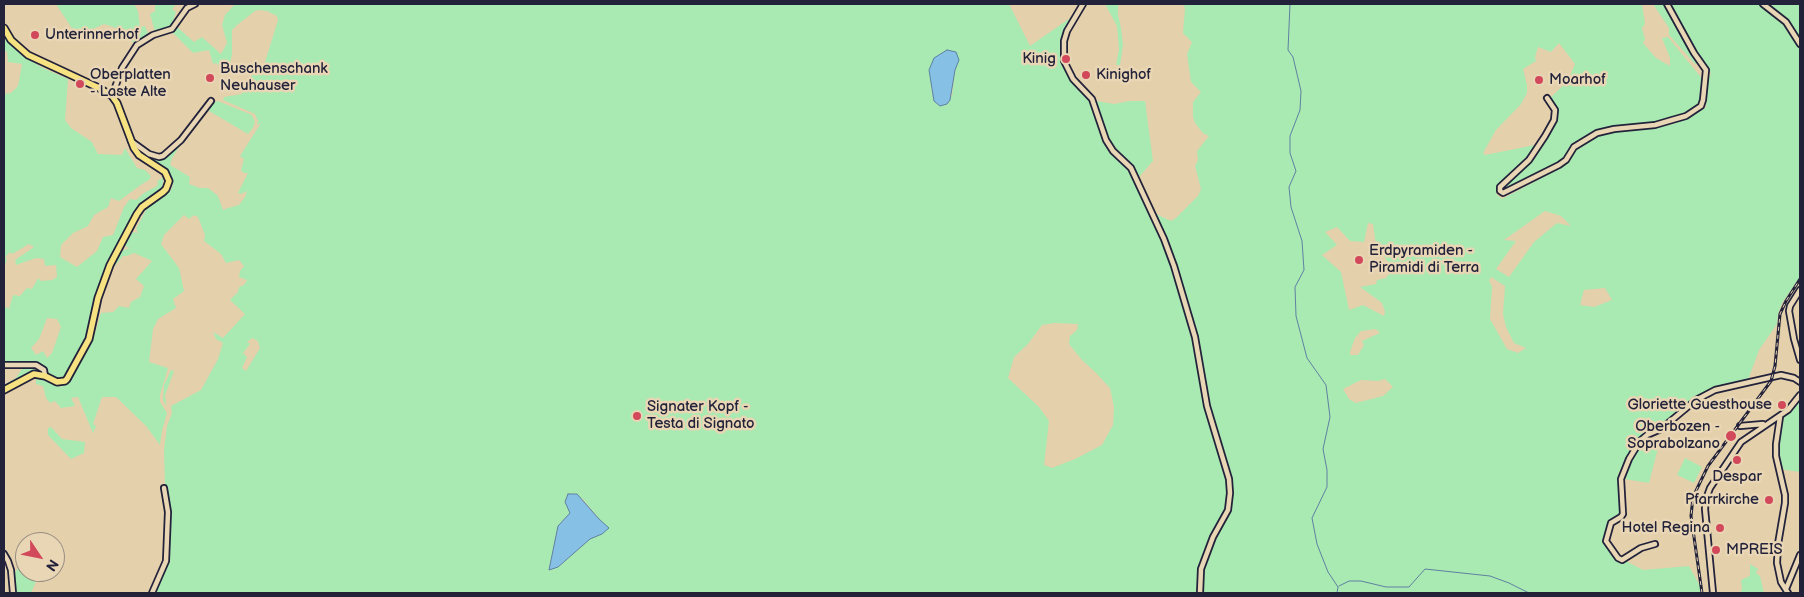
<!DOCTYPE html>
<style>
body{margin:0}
#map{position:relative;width:1804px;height:597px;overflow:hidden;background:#e5d0ac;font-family:"Balsamiq Sans",sans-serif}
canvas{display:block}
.frame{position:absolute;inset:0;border:5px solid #22223b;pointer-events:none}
.north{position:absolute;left:15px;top:532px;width:50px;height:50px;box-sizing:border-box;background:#e9d6b4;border:1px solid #998e84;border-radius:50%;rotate:124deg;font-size:14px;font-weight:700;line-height:20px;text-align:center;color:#22223b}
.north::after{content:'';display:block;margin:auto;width:18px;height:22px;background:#d1495b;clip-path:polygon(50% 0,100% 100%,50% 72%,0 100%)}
</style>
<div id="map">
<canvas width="1804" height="597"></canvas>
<div class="frame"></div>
<div class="north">N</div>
</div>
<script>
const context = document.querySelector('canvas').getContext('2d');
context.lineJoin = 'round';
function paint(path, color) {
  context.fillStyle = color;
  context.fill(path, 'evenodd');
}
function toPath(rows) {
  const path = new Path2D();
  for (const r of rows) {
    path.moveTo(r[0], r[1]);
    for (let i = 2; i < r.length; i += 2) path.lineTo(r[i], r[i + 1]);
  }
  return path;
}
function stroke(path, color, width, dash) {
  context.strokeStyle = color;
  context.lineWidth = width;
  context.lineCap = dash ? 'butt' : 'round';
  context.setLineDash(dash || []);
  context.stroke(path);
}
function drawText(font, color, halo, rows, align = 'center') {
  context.font = font + ' "Balsamiq Sans",sans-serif';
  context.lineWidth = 5;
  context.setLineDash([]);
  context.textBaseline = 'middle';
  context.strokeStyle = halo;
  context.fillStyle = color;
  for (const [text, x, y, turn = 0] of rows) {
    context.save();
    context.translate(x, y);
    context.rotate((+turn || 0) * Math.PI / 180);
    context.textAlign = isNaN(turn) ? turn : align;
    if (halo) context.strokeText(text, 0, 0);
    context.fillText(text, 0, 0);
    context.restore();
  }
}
paint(toPath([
 [1800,277,1800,283,1786,303,1782,314,1777,365,1774,375,1741,424,1739,423,1767,385,1772,375,1778,314,1782,303]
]), '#d6c19d');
paint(toPath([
 [56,4,134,4,138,11,140,27,145,26,148,33,137,44,126,39,116,28,104,24,77,36],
 [155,4,176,4,172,9,176,12,171,28,155,32,150,14,155,11],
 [235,4,1009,4,1030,46,1076,14,1063,38,1062,60,1090,99,1104,137,1130,168,1164,240,1194,337,1207,407,1228,479,1227,510,1201,569,1200,593,153,593,167,561,164,450,167,426,172,413,171,406,165,404,163,400,164,385,171,370,174,371,165,395,166,404,171,406,201,390,218,359,223,343,216,339,213,332,223,338,245,314,230,300,238,292,239,287,244,285,247,280,239,277,240,271,244,266,239,260,226,263,221,254,204,241,205,235,198,217,194,215,189,219,184,215,164,235,161,244,179,268,184,291,173,299,176,308,158,319,153,329,149,362,168,368,160,395,160,402,167,413,162,431,160,445,146,426,116,397,102,397,93,424,96,426,93,433,78,397,71,398,75,406,61,408,55,401,50,403,46,398,43,386,36,384,36,377,45,379,60,387,67,383,93,340,101,313,113,312,119,306,129,308,131,302,140,297,144,286,136,279,152,261,134,253,127,256,123,256,112,269,121,251,130,248,126,247,125,242,133,232,138,233,136,229,148,206,171,190,173,185,172,177,167,170,144,154,135,144,160,159,177,144,182,143,172,158,170,165,190,177,189,184,200,188,208,188,218,196,223,210,228,208,239,205,245,197,247,191,241,194,238,193,248,173,244,173,241,170,244,159,240,156,261,123,257,125,258,121,255,114,223,100,224,97,242,94,246,81,250,81,252,74,261,75,278,20,277,16,267,11,260,10,255,11,237,25,232,30,232,54,229,69,226,71,216,63,213,64,209,50,193,53,171,31,176,26,194,42,202,37,221,54,227,43,222,25,225,15],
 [947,50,957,64,955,69,952,96,937,104,934,101,931,86,938,55],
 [1055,323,1078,324,1077,330,1070,336,1069,344,1082,360,1096,373,1110,388,1114,407,1113,425,1102,445,1075,459,1052,468,1044,465,1049,421,1039,407,1008,378,1014,357,1028,344,1042,325],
 [252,338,258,341,260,348,246,371,242,368,247,357,243,353,250,344,247,342],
 [582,498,599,519,609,528,602,534,590,539,558,567,549,569,558,526,570,513,569,509],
 [1105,4,1118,4,1118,15,1121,28,1123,45,1120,65,1116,65,1119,49,1117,26],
 [1183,4,1642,4,1645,24,1642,28,1645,39,1643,43,1656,58,1670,66,1670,58,1662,38,1668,37,1704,81,1701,103,1690,113,1664,121,1596,132,1573,147,1558,163,1505,191,1504,190,1504,186,1527,166,1545,140,1556,117,1557,110,1550,98,1568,81,1575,64,1559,43,1551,52,1538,47,1535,57,1536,61,1523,69,1527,85,1527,93,1521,104,1496,130,1483,153,1485,155,1535,145,1520,168,1498,186,1496,194,1502,199,1562,167,1575,149,1598,135,1612,131,1670,125,1691,117,1706,107,1708,80,1711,73,1695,52,1669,4,1800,4,1800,277,1782,303,1778,314,1777,324,1759,350,1748,380,1710,390,1651,431,1640,440,1618,474,1625,514,1612,524,1609,531,1609,542,1620,558,1643,570,1689,566,1704,593,1201,593,1202,569,1214,537,1228,510,1231,493,1208,406,1195,337,1179,280,1152,212,1171,221,1176,218,1198,196,1201,189,1195,166,1198,160,1197,151,1209,136,1203,133,1195,123,1193,117,1193,102,1201,92,1191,82,1187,54,1192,42,1183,33,1185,8],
 [1545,211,1561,216,1571,226,1557,223,1534,242,1509,277,1496,269,1516,241,1504,240],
 [1368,223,1373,224,1376,245,1393,269,1386,278,1377,280,1376,284,1360,287,1382,303,1385,312,1384,316,1363,305,1349,310,1341,272,1322,255,1337,245,1325,232,1337,227,1350,241,1364,242],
 [1491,277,1505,286,1503,314,1506,327,1514,343,1526,348,1518,353,1507,349,1490,319,1492,286,1489,281],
 [1605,288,1612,300,1594,307,1580,305,1584,290],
 [1376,329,1380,333,1362,341,1364,345,1358,355,1350,355,1350,352,1355,338,1361,331],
 [1385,379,1393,387,1383,396,1356,403,1349,399,1343,389,1361,380,1378,381],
 [1653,4,1665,4,1698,63,1695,64,1669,35,1669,28],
 [4,32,23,56,43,68,68,79,65,120,71,128,92,142,98,154,122,155,125,148,137,168,145,170,151,176,149,180,142,184,119,201,111,198,108,207,94,215,88,226,73,233,61,245,60,257,77,267,97,251,103,237,113,235,124,207,130,199,136,200,144,193,157,186,158,180,163,178,163,184,161,189,138,208,120,242,102,278,92,305,94,307,88,338,66,375,59,379,42,372,31,372,4,388,4,385,16,378,23,367,18,362,4,363,4,306,9,309,13,295,20,296,27,288,32,289,38,278,41,281,52,280,57,277,56,265,45,266,44,259,36,258,16,265,15,260,34,247,29,244,12,254,10,252,5,257,7,259,4,268,4,94,11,93,18,86,22,64,8,62,7,51,4,52],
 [47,318,57,319,61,327,52,353,47,358,43,351,36,355,31,348,39,339],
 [218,101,252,115,255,122,253,128,248,134,209,111,205,111,212,103],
 [1097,101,1114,104,1130,101,1145,101,1153,161,1138,178,1132,167,1117,153,1108,139,1095,104],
 [1800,401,1800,472,1785,470,1781,466,1778,438,1784,417],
 [51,427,62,439,85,442,84,453,71,459,48,435,48,428],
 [1641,444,1658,448,1649,483,1624,479,1624,475,1630,461],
 [1685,458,1702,467,1694,483,1677,475],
 [22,561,25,562,25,572,40,572,31,593,14,593,13,576],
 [1750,564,1758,569,1756,573,1760,576,1764,593,1740,593,1742,589,1741,580,1750,576]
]), '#a9e9b2');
const water = toPath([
 [947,50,956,52,959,60,955,70,950,100,947,104,940,106,934,101,929,70,934,58,947,50],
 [568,494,577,494,599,519,609,528,602,534,590,539,558,567,549,570,558,526,570,513,565,502,568,494]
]);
paint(water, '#86c0e5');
stroke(water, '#5e81a1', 1);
stroke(toPath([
 [1290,4,1288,50,1293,57,1301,91,1300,110,1290,136,1290,153,1296,171,1289,187,1291,207,1302,241,1304,270,1295,287,1296,316,1307,358,1326,385,1330,417,1323,449,1327,470,1327,487,1312,518,1317,544,1328,572,1338,587,1337,593],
 [1339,586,1349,581,1361,581,1386,587,1409,587,1425,569,1490,576,1509,583,1529,593]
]), '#5e81a1', 1);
const minor = toPath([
 [1083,4,1067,31,1064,41,1064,61,1073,79,1092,99,1106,140,1113,151,1131,168,1164,239,1174,266,1195,337,1207,406,1229,479,1230,493,1228,510,1213,537,1201,569,1200,593],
 [1763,4,1786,22,1800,44],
 [112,96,122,68,137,45,153,35,172,29,187,8,195,4],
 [1547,98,1555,110,1554,120,1545,136,1529,160,1500,187,1500,191,1503,193,1559,165,1566,160,1574,147,1597,133,1614,129,1655,125,1672,120,1686,116,1701,106,1703,100,1706,70,1694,53,1667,4],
 [131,141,149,154,159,157,163,156,181,140,211,101],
 [1800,290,1790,306,1789,311,1794,339,1800,360],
 [4,365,36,365,44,370,45,376],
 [1780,417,1776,444,1776,456,1785,495,1785,503,1778,544,1777,563,1781,582,1788,593],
 [1740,426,1763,424,1764,426],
 [1655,544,1641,548,1622,560,1618,558,1606,541,1611,523,1621,517,1623,514,1621,479,1629,459,1640,441,1647,435,1661,429,1696,400,1715,390,1781,375,1794,378,1800,382],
 [4,554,8,561,11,570,13,593],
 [1786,589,1800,555],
 [152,593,166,561,168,512,164,488],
 [1713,593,1705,509,1706,499,1710,488,1741,442,1788,410,1800,395]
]);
const major = toPath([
 [4,28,11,40,28,55,99,88,112,96,117,103,134,148,139,155,165,172,169,181,166,189,163,192,142,207,137,214,110,265,98,298,89,339,67,379,65,381,57,382,45,376,34,374,4,390]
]);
stroke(minor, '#22223b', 8);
stroke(major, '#22223b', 9);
stroke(minor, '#e9d6b4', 4.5);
stroke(major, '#f6e281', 5.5);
const rail = toPath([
 [1702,593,1691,516,1693,497,1708,466,1771,381,1775,366,1780,314,1786,301,1800,279]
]);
stroke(rail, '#22223b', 3);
stroke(rail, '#e9d6b4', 1, [4]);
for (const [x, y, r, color] of [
 [35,35,5,"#d1495b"],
 [1066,59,5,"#d1495b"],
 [1086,75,5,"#d1495b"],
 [210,78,5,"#d1495b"],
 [1539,80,5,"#d1495b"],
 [80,84,5,"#d1495b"],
 [1359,260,5,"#d1495b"],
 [1782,405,5,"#d1495b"],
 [637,416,5,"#d1495b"],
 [1731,436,6,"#d1495b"],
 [1737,460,5,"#d1495b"],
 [1769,500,5,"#d1495b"],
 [1720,528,5,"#d1495b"],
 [1716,550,5,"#d1495b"]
]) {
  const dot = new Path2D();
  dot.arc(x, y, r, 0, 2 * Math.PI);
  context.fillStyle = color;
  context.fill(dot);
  stroke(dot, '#e9d6b4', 2);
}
drawText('15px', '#22223b', '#e9d6b4', [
 ["Unterinnerhof",45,35],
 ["Kinig",1056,59,"right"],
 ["Buschenschank",220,69],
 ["Neuhauser",220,86],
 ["Oberplatten",90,75],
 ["- Laste Alte",90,92],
 ["Kinighof",1096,75],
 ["Moarhof",1549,80],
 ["Erdpyramiden -",1369,251],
 ["Piramidi di Terra",1369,268],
 ["Gloriette Guesthouse",1772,405,"right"],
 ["Signater Kopf -",647,407],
 ["Testa di Signato",647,424],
 ["Oberbozen -",1720,427,"right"],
 ["Soprabolzano",1720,444,"right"],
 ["Despar",1737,477,"center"],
 ["Pfarrkirche",1759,500,"right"],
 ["Hotel Regina",1710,528,"right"],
 ["MPREIS",1726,550]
], 'left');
</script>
